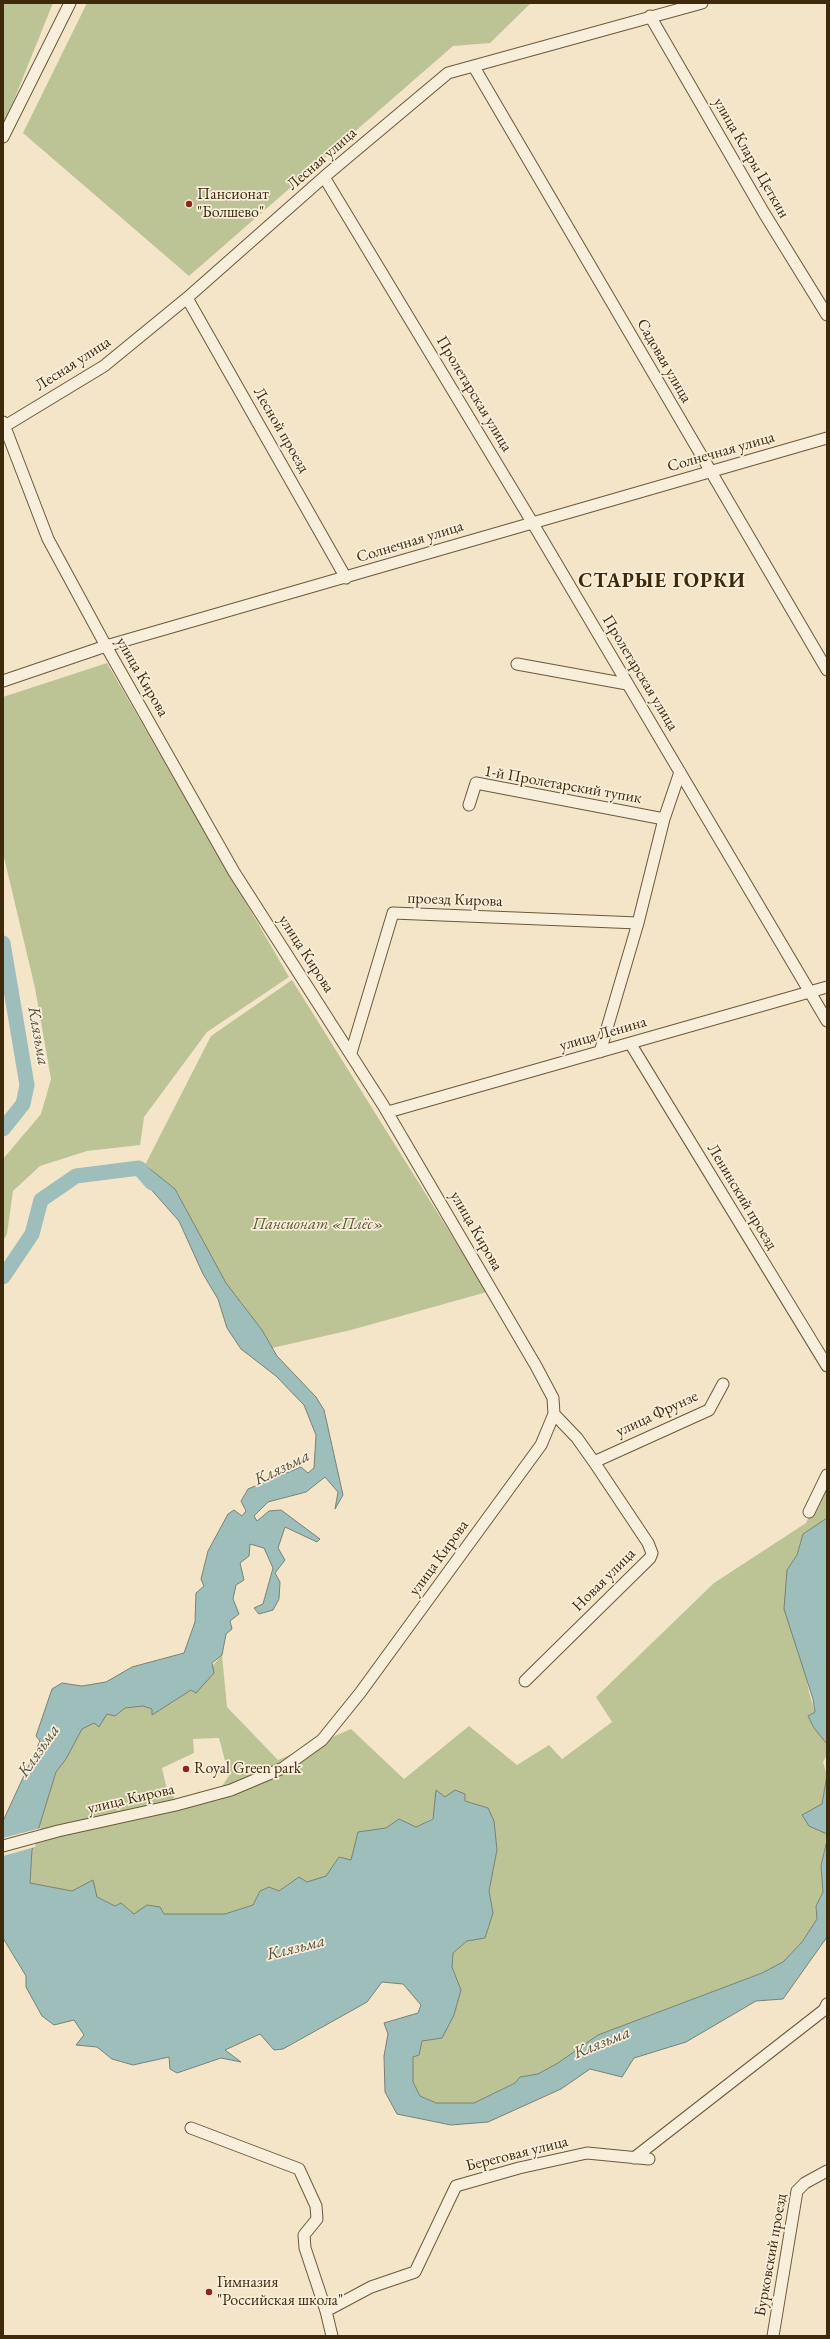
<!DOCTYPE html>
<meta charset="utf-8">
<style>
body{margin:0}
#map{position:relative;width:830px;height:2339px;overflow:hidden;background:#f4e5c9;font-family:"EB Garamond",serif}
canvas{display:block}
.frame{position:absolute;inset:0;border:4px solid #3e290a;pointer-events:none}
</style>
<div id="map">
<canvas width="830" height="2339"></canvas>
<div class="frame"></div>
</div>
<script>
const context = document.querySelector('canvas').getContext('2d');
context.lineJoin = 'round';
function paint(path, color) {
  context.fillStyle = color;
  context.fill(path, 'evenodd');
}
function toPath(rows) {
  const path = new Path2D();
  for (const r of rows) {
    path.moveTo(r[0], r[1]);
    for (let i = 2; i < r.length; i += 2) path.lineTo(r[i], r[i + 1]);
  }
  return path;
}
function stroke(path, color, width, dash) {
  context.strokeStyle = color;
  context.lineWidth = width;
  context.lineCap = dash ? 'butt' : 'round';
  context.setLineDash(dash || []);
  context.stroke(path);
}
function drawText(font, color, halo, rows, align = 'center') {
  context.font = font + ' "EB Garamond",serif';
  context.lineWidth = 3.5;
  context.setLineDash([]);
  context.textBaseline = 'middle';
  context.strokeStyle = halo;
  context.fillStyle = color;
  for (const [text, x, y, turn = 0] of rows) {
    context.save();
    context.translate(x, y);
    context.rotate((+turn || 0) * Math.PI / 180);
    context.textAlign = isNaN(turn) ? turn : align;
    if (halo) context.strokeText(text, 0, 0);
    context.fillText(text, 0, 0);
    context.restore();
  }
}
paint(toPath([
 [3,3,53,3,3,127],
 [87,3,531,3,490,43,453,46,189,276,23,133],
 [107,663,289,977,207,1032,144,1117,140,1145,87,1151,40,1166,13,1191,7,1234,3,1241,3,1159,41,1114,51,1079,35,988,3,853,3,697],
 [292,980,487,1292,351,1330,272,1348,262,1330,226,1283,175,1189,145,1165,211,1036],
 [827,1481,827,1518,803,1534,797,1555,787,1570,809,1692,815,1712,808,1716,814,1728,827,1744,827,1755,823,1762,827,1775,822,1804,809,1826,827,1834,821,1866,823,1892,816,1906,817,1919,802,1942,783,1962,762,1973,598,2035,558,2063,538,2074,520,2077,515,2083,474,2103,436,2103,420,2096,413,2082,413,2057,419,2055,422,2041,461,1990,452,1966,453,1953,467,1941,485,1938,493,1913,489,1891,497,1850,488,1808,465,1801,416,1827,399,1819,386,1828,358,1832,351,1861,339,1857,326,1877,307,1882,299,1877,279,1891,269,1887,260,1891,253,1905,225,1914,134,1914,121,1903,115,1906,97,1897,30,1883,32,1850,56,1772,66,1759,82,1729,107,1714,115,1716,125,1708,143,1706,153,1709,153,1714,191,1690,222,1655,227,1707,278,1760,351,1729,404,1779,469,1726,517,1765,549,1745,562,1759,612,1722,596,1697,714,1583,806,1523],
 [219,1738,229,1776,222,1786,175,1801,171,1789,167,1790,162,1768,194,1753,193,1739]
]), '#bcc496');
const water = toPath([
 [145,1165,175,1189,226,1283,262,1330,277,1356,316,1397,324,1410,343,1495,335,1509,338,1492,325,1477,306,1492,268,1502,254,1516,257,1521,269,1511,281,1510,320,1539,317,1542,285,1527,278,1548,285,1560,275,1573,280,1582,279,1599,273,1610,259,1614,254,1608,263,1604,273,1568,264,1548,250,1544,249,1556,240,1563,244,1580,236,1585,233,1599,239,1614,230,1621,232,1629,226,1634,222,1655,212,1663,214,1673,196,1693,191,1690,152,1715,152,1709,143,1706,125,1708,115,1716,107,1714,99,1727,94,1723,82,1729,66,1759,56,1772,32,1850,30,1883,72,1891,93,1880,97,1897,115,1906,121,1903,134,1914,147,1905,160,1907,164,1914,225,1914,253,1905,260,1891,269,1887,279,1891,299,1877,307,1882,326,1876,339,1857,351,1860,358,1832,386,1828,399,1819,416,1827,433,1819,436,1790,445,1797,455,1790,465,1794,465,1801,488,1808,494,1821,497,1850,489,1891,493,1913,485,1938,467,1941,453,1953,452,1967,461,1990,454,2015,442,2038,422,2041,419,2055,413,2057,413,2082,420,2096,436,2103,474,2103,515,2083,520,2077,538,2074,558,2063,598,2035,762,1973,783,1962,802,1942,817,1919,816,1906,823,1892,821,1866,827,1839,827,1937,783,1999,756,2001,686,2042,634,2058,622,2077,590,2069,561,2089,488,2122,451,2125,397,2114,385,2092,384,2056,388,2034,384,2023,418,2013,421,2005,403,1984,382,1982,367,2002,283,2049,274,2050,260,2034,225,2050,241,2062,221,2058,177,2073,170,2069,169,2057,133,2065,112,2059,97,2047,76,2045,84,2035,74,2020,54,2025,42,2016,26,1987,26,1976,3,1938,3,1821,40,1741,36,1736,52,1689,62,1683,82,1686,106,1682,132,1667,184,1653,195,1622,196,1593,204,1586,201,1579,208,1551,228,1514,234,1510,242,1516,246,1511,241,1501,248,1489,301,1467,308,1473,314,1468,316,1435,304,1405,276,1376,241,1349,227,1328,218,1299,203,1274,179,1221,134,1170,145,1165],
 [827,1518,827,1744,814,1728,808,1716,815,1712,813,1699,784,1609,787,1570,797,1555,803,1534,827,1518],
 [827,1775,827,1834,809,1826,802,1815,822,1804,827,1775]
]);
paint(water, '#9dbebb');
stroke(water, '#778274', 1);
paint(toPath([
 [41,1828,35,1847,3,1856,3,1838]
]), '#f4e5c9');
stroke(toPath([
 [3,943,27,1085,23,1104,3,1129],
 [3,1277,32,1234,41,1200,76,1176,139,1168,152,1183]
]), '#9dbebb', 15);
const minor = toPath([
 [650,16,764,213,827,315],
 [474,67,827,670],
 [3,137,70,3],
 [324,177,532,522,827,1021],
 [187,298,346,578],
 [3,422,48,539,106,646,234,872,383,1105,536,1366,553,1398,554,1414,541,1445,360,1693,322,1740,283,1768,231,1790,176,1805,58,1831,3,1846],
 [5,426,104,366,187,298,324,177,448,73,702,3],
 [517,664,627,684],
 [3,681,106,646,827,438],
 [469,805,476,783,664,819],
 [630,1043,827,1366],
 [600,1052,638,923,664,819,680,772],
 [351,1053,393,913,638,923],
 [388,1112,827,987],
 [594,1462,709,1410,723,1384],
 [809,1512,827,1475],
 [525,1681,650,1558,652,1553,648,1543,594,1462,577,1438,554,1414],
 [191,2128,299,2169,316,2206,317,2219,304,2235,305,2248,326,2311,332,2336],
 [634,2158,824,2010,827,2004],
 [326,2311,371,2287,415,2272,456,2186,519,2168,587,2153,649,2159],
 [773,2336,797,2191,805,2183,827,2171]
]);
stroke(minor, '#6c583a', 13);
stroke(minor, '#f8eedc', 11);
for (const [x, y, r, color] of [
 [189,204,4,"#8f2418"],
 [186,1769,4,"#8f2418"],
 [209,2292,4,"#8f2418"]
]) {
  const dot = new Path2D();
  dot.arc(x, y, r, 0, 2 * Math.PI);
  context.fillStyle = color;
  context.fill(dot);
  stroke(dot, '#f8eedc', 1.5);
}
drawText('16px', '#3e290a', '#f8eedc', [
 ["улица Клары Цеткин",751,158,60],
 ["Лесная улица",322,159,-41],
 ["Садовая улица",664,361,60],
 ["Лесная улица",73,364,-33],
 ["Пролетарская улица",474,394,59],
 ["Лесной проезд",281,430,60],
 ["Солнечная улица",721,452,-16],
 ["Солнечная улица",410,542,-17],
 ["Пролетарская улица",640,673,59],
 ["улица Кирова",142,677,60],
 ["1-й Пролетарский тупик",563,785,10],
 ["проезд Кирова",455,900,2],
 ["улица Кирова",306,954,57],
 ["улица Ленина",603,1034,-16],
 ["Ленинский проезд",742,1197,59],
 ["улица Кирова",476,1231,60],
 ["улица Фрунзе",657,1414,-25],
 ["улица Кирова",439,1558,-54],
 ["Новая улица",604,1580,-45],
 ["улица Кирова",131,1799,-13],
 ["Береговая улица",517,2154,-14],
 ["Бурковский проезд",771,2255,-80]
]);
drawText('16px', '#3e290a', '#f8eedc', [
 ["Пансионат",197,195],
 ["\"Болшево\"",197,213],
 ["Royal Green park",194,1769],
 ["Гимназия",217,2283],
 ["\"Российская школа\"",217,2301]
], 'left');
drawText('italic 16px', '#5e502d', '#f8eedc', [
 ["Пансионат «Плёс»",318,1225]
]);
drawText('italic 17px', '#564e36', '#f8eedc', [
 ["Клязьма",38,1036,80],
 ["Клязьма",282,1468,-26],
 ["Клязьма",39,1751,-55],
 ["Клязьма",296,1948,-14],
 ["Клязьма",602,2043,-22]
]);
context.letterSpacing = '1px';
drawText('bold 20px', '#3e290a', '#f8eedc', [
 ["СТАРЫЕ ГОРКИ",662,582]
]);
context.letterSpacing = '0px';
</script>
